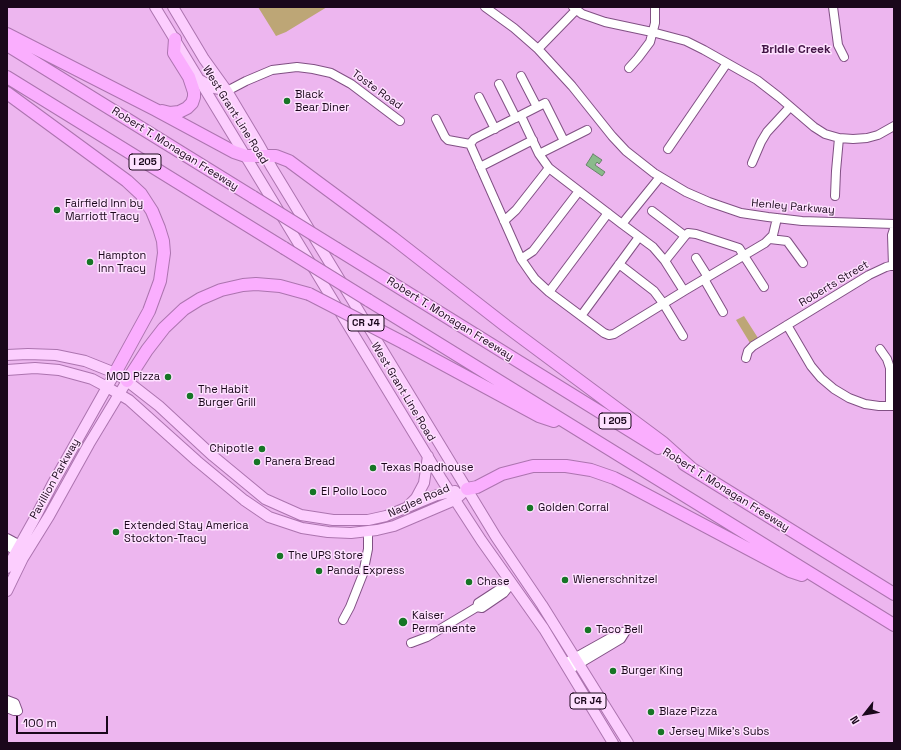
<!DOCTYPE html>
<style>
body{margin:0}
#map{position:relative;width:901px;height:750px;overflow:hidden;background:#edb6ef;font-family:"Space Grotesk",sans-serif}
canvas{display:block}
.frame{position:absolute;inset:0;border:8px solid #1a071b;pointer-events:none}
.north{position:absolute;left:845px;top:694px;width:40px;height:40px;-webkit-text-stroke:3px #fee1ff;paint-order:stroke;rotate:239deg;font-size:11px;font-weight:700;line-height:16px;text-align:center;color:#1a071b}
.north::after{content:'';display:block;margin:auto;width:14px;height:18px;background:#1a071b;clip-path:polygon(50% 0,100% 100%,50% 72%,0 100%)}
.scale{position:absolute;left:16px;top:716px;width:92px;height:18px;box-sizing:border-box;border:2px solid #1a071b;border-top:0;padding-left:5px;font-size:12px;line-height:14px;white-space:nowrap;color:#1a071b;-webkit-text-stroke:3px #fee1ff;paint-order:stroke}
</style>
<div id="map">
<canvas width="901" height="750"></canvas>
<div class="frame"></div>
<div class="north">N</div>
<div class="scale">100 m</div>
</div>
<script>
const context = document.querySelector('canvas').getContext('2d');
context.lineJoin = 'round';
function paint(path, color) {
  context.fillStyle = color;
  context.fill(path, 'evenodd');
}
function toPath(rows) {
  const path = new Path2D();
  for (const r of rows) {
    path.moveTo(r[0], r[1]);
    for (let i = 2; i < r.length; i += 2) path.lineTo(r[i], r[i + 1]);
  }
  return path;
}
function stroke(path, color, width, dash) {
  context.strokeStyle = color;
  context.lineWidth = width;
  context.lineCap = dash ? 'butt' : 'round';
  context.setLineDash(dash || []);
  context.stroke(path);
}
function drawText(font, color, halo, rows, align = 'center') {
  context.font = font + ' "Space Grotesk",sans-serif';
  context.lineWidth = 3;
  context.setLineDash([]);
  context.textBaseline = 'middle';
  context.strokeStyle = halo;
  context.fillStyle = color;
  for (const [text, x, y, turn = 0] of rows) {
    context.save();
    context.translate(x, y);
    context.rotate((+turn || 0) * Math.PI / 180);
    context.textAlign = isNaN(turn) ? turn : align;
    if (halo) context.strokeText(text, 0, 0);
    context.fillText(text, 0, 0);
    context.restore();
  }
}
paint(toPath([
 [258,7,327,7,286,32,276,36],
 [744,316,758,338,750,343,736,320]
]), '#bda676');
const water = toPath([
 [593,154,602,160,599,164,597,162,595,165,605,172,602,176,586,165,593,154]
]);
paint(water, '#8aba8b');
stroke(water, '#688469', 1);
const minor = toPath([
 [485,7,514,28,538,49,572,86,612,136,626,151,654,173,686,192,709,202,741,213,768,217,802,221,894,224],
 [573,7,582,14,605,22,652,32,686,41,704,50,757,80,779,97,814,127,825,134,839,138,853,139,867,138,878,135,894,126],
 [833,7,838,45,844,57],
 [538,49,576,10],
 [629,68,638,58,650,42,655,23,655,7],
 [521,76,537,107],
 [499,84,516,118],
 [227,91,246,81,272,70,297,67,313,69,331,73,351,84,400,121],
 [479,97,495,129],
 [521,116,539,154,587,130],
 [436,119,445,137,448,140,470,144],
 [470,144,521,259,530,272,535,279,549,292,604,333,609,335,614,334,684,291,665,261,653,247,622,224],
 [470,144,474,139,545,103,564,141],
 [668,149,727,63],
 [539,154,549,168,622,224,660,177],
 [752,163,761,142,767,132,790,107],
 [480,167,533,140],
 [835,196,836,171,839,138],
 [652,211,685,236],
 [504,221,516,210,549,168],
 [770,239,787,241,803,263],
 [696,258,708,277],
 [521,259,533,251,579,191],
 [665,261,685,236,688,233,696,234,739,248,764,287],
 [619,264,654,291,663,303,683,336],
 [893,266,892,235,894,229],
 [704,279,723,312],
 [684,291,765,243,773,235,777,218],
 [549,292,608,213],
 [581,316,639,237],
 [787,325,811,366,821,378,834,389,849,398,865,404,879,406,894,406],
 [880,349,887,359,890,368,890,406],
 [746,358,748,351,753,346,869,275,886,267,894,265],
 [7,538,20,545],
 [7,546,16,551],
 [477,607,482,608,504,593,511,584],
 [343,620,350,607,363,574,368,549,368,531],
 [411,643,427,637,477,607,478,603,501,588,512,583],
 [565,663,617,634,626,631],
 [569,670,621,639,626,631],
 [7,700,15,703,18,711,14,711,7,708]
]);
const major = toPath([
 [155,7,442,480,481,540,544,629,613,743],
 [173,7,204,59,227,91,258,143,272,168,496,537,542,605,628,743],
 [200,80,214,88,227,91],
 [7,355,28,354,56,355,85,361,115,373,127,381,159,406,213,456,265,499,301,515,333,520,368,520,386,516,437,495,455,491],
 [7,370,35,368,59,370,92,379,107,387,129,400,197,461,244,500,269,517,302,528,328,532,351,533,377,530,394,526,455,500,467,489],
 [409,505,416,498,424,483,428,456],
 [7,568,35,518,52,485,115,373],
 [7,591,23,558,49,516,89,444,127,381]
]);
const highway = toPath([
 [7,34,156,110,234,152,246,156,276,156,289,161,393,238,506,326,662,442,691,468],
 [7,45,253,197],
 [7,77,284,248],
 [7,93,127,181,141,194,152,211,159,228,163,241,164,253,160,281,149,311,115,373],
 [162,111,170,113,179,112,187,108,192,103,194,97,194,92,189,77,174,53,175,39],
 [337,249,658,448],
 [368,300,894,625],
 [404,343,539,416,554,421],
 [127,381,147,350,164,328,184,309,200,299,221,290,243,285,256,284,280,286,309,294],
 [684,464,894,594],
 [467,489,477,487,502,474,533,466,566,466,591,470,614,478,626,484,790,571,802,575]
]);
stroke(minor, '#815084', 10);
stroke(major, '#ac74af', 12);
stroke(highway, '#ac74af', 14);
stroke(minor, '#fff', 8);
stroke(major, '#fccefe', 10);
stroke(highway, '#faaefe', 12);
const highwayBridge = toPath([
 [253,197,337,249],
 [284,248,368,300],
 [309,294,404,343]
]);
stroke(highwayBridge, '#ac74af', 14, []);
stroke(highwayBridge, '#faaefe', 12);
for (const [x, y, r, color] of [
 [287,101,4,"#167525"],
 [57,210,4,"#167525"],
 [90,262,4,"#167525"],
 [168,377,4,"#167525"],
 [190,396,4,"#167525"],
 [262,449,4,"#167525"],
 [257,462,4,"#167525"],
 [373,468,4,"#167525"],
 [313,492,4,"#167525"],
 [530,508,4,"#167525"],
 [116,532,4,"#167525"],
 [280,556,4,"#167525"],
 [319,571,4,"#167525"],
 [565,580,4,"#167525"],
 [469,582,4,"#167525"],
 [403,622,5,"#167525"],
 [588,630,4,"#167525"],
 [613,671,4,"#167525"],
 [651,712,4,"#167525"],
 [661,732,4,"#167525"]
]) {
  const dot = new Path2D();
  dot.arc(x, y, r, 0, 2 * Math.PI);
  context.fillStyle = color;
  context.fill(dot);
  stroke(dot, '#fee1ff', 1.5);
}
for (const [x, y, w] of [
 [145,162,32],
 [366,323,36],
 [615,421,32],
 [588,701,36]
]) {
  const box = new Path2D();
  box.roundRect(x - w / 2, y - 8, w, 16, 3);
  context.fillStyle = '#fee1ff';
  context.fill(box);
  stroke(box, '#1a071b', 1);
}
drawText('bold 10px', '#1a071b', null, [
 ["I 205",145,162],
 ["CR J4",366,323],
 ["I 205",615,421],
 ["CR J4",588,701]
]);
drawText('11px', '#1a071b', '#fee1ff', [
 ["Toste Road",377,90,36],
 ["West Grant Line Road",235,115,58],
 ["Robert T. Monagan Freeway",175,149,32],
 ["Henley Parkway",793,207,5],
 ["Roberts Street",834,284,-31],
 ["Robert T. Monagan Freeway",450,319,32],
 ["West Grant Line Road",403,392,59],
 ["Pavillion Parkway",55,479,-61],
 ["Robert T. Monagan Freeway",726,490,32],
 ["Naglee Road",419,501,-24]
]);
drawText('11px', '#1a071b', '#fee1ff', [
 ["Black",295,95],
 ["Bear Diner",295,108],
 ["Fairfield Inn by",65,204],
 ["Marriott Tracy",65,217],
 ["Hampton",98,256],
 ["Inn Tracy",98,269],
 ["MOD Pizza",160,377,"right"],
 ["The Habit",198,390],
 ["Burger Grill",198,403],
 ["Chipotle",254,449,"right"],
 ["Panera Bread",265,462],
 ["Texas Roadhouse",381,468],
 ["El Pollo Loco",321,492],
 ["Golden Corral",538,508],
 ["Extended Stay America",124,526],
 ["Stockton-Tracy",124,539],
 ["The UPS Store",288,556],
 ["Panda Express",327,571],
 ["Wienerschnitzel",573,580],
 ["Chase",477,582],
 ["Kaiser",412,616],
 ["Permanente",412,629],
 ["Taco Bell",596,630],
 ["Burger King",621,671],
 ["Blaze Pizza",659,712],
 ["Jersey Mike's Subs",669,732]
], 'left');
drawText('bold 12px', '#431546', '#fee1ff', [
 ["Bridle Creek",796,50]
]);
</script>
